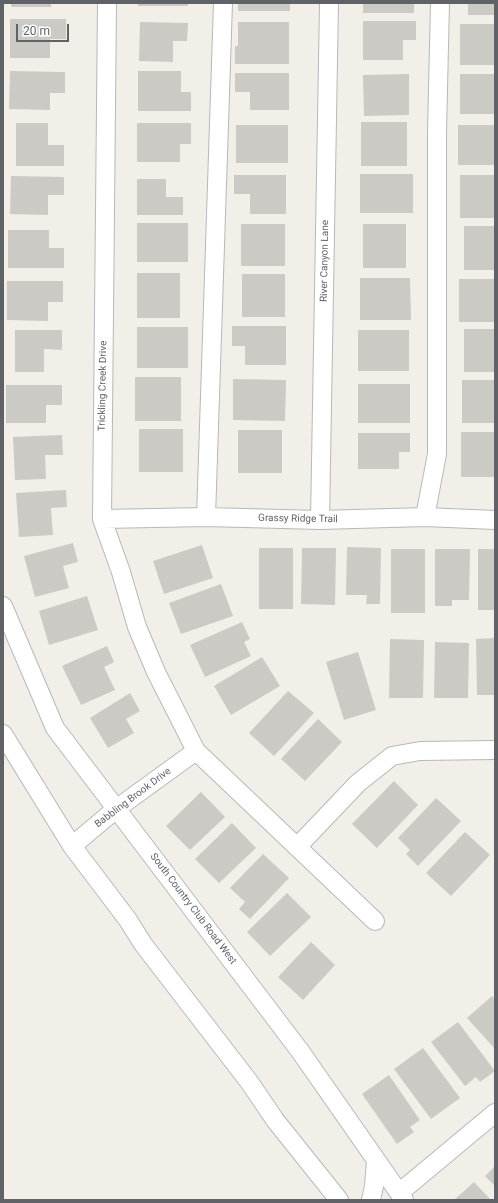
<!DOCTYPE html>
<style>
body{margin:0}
#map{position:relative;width:498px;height:1203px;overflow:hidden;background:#f1efe8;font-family:Roboto,sans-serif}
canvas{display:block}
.frame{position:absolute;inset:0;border:4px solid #5f6368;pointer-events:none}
.scale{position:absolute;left:16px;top:24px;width:53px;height:18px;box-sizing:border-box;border:2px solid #5f6368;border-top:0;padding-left:5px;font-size:12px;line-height:14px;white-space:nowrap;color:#5f6368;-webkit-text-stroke:3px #fff;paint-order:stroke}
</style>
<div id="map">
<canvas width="498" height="1203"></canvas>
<div class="frame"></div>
<div class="scale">20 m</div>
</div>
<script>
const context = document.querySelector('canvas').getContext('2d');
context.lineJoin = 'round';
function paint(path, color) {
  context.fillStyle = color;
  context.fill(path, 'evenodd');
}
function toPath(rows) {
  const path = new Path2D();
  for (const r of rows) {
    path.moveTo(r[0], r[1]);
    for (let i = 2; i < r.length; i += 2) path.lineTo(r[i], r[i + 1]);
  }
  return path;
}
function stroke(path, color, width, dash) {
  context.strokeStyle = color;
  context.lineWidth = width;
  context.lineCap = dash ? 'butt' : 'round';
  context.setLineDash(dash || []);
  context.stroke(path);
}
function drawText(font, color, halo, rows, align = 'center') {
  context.font = font + ' Roboto,sans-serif';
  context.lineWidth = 3.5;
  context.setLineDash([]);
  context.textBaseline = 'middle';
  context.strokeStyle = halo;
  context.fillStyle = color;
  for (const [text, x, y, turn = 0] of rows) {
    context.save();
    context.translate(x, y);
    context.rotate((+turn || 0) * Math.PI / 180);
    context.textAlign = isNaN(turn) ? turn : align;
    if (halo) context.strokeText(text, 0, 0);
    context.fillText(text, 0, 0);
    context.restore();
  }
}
paint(toPath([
 [11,3,51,3,51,7,11,7],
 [138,3,188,3,188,6,138,6],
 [238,3,290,3,290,11,238,11],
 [363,3,414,3,414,13,363,13],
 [468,3,495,3,495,15,468,15],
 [10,19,66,19,66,39,50,39,50,58,10,58],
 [363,21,416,21,416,40,403,40,403,60,363,60],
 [140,22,188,23,187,41,173,41,173,62,139,61],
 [238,22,289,22,289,64,235,64,235,46,238,46],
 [460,24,495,24,495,65,460,65],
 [10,71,65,72,65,93,50,93,50,110,9,109],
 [138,71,181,71,181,92,191,92,191,111,138,111],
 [235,73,289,73,289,110,250,110,250,92,235,92],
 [409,74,409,115,364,116,363,75],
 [460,74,495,74,495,114,460,114],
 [361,122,407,122,407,166,361,166],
 [16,123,48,123,48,145,64,145,64,166,16,166],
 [137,123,191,123,191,144,180,144,180,162,137,162],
 [236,125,288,125,288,163,236,163],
 [458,125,495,125,495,165,458,165],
 [360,174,413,174,413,213,360,213],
 [234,175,286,175,286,214,250,214,250,194,234,194],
 [460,175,495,175,495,218,460,218],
 [11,176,64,177,64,195,48,195,48,215,10,214],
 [137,179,166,179,166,197,183,197,183,215,137,215],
 [137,223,188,223,188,262,137,262],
 [241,224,285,224,285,266,241,266],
 [363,224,406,224,406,268,363,268],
 [464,226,495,226,495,270,464,270],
 [8,230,49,230,49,248,64,248,64,268,8,268],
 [137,273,180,273,180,318,137,318],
 [242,274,285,274,285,317,242,317],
 [360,278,410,278,411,320,360,320],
 [459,279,495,279,495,322,459,322],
 [7,281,63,281,63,302,48,302,48,321,7,320],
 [232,326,286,326,286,365,245,365,245,346,232,346],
 [137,327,188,327,188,368,137,368],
 [464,329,495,329,495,372,464,372],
 [15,330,62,330,62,350,44,349,44,372,15,372],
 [358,330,409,330,409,371,358,371],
 [135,377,181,377,181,421,135,421],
 [233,379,286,380,285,421,233,420],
 [462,380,495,380,495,423,462,423],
 [358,384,410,384,410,423,358,423],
 [6,385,62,385,62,405,46,405,46,423,6,423],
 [139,429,183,429,183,472,139,472],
 [238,430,282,430,282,473,238,473],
 [461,432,495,432,495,477,461,477],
 [358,433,410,433,410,452,399,452,399,469,358,469],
 [62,435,63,455,45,455,46,479,15,480,13,437],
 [66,490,67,507,51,508,53,535,19,537,16,493],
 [73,543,78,562,63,566,69,588,35,597,24,556],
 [202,545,213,578,164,594,153,561],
 [347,547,381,548,380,604,366,604,367,595,346,595],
 [259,548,293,548,293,609,259,609],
 [302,548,336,548,335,605,301,604],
 [391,549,425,549,425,613,391,613],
 [435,549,470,549,469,600,452,600,452,606,435,606],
 [478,549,495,549,495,610,478,610],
 [221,584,233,616,181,634,169,603],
 [87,596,98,630,49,645,39,611],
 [242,622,250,639,244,642,251,656,205,677,190,645],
 [495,638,495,695,477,695,476,639],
 [390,639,424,640,423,698,389,698],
 [435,642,469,643,468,698,434,698],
 [107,646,114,662,104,667,115,690,81,705,62,666],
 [358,652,376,710,344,720,326,662],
 [262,657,280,686,231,715,214,686],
 [288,691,314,713,274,756,249,733],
 [130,693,140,711,126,719,134,733,108,748,90,718],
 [318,719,342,742,305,781,281,759],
 [394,781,418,805,377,848,352,824],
 [201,792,225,817,190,850,166,826],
 [436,798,461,821,418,866,406,854,410,850,398,838],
 [232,823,256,848,219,883,195,859],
 [465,832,490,855,451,896,426,873],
 [263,854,289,878,250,919,239,909,245,902,230,888],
 [287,893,311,917,270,956,247,932],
 [311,942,335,965,303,1000,278,977],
 [492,996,495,999,495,1049,467,1018],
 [458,1022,495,1071,480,1082,476,1077,465,1086,431,1042],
 [423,1048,460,1098,431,1119,394,1069],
 [389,1075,420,1120,410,1127,414,1132,397,1144,362,1094],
 [495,1166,495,1186,485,1176],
 [474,1182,491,1200,454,1200]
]), '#cccac5');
const minor = toPath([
 [107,3,102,519,121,572,137,627,156,672,196,751,375,921],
 [206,517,223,3],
 [425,517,437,454,437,132,440,3],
 [102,519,206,517,320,520,425,517,495,520],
 [320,520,329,3],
 [3,606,55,728,300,1051,404,1200],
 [3,734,72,846,128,920,143,944,250,1083,275,1120,339,1200],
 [72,846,116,809,196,751],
 [297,847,358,783,392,756,420,751,495,750],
 [399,1193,495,1113],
 [371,1200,374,1186,376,1161]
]);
stroke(minor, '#b5b8bc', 20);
stroke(minor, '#fff', 18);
drawText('10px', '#5f6368', '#fff', [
 ["River Canyon Lane",325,261,-89],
 ["Trickling Creek Drive",103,386,-89],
 ["Grassy Ridge Trail",298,519,1],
 ["Babbling Brook Drive",133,798,-37],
 ["South Country Club Road West",193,909,53]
]);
</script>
